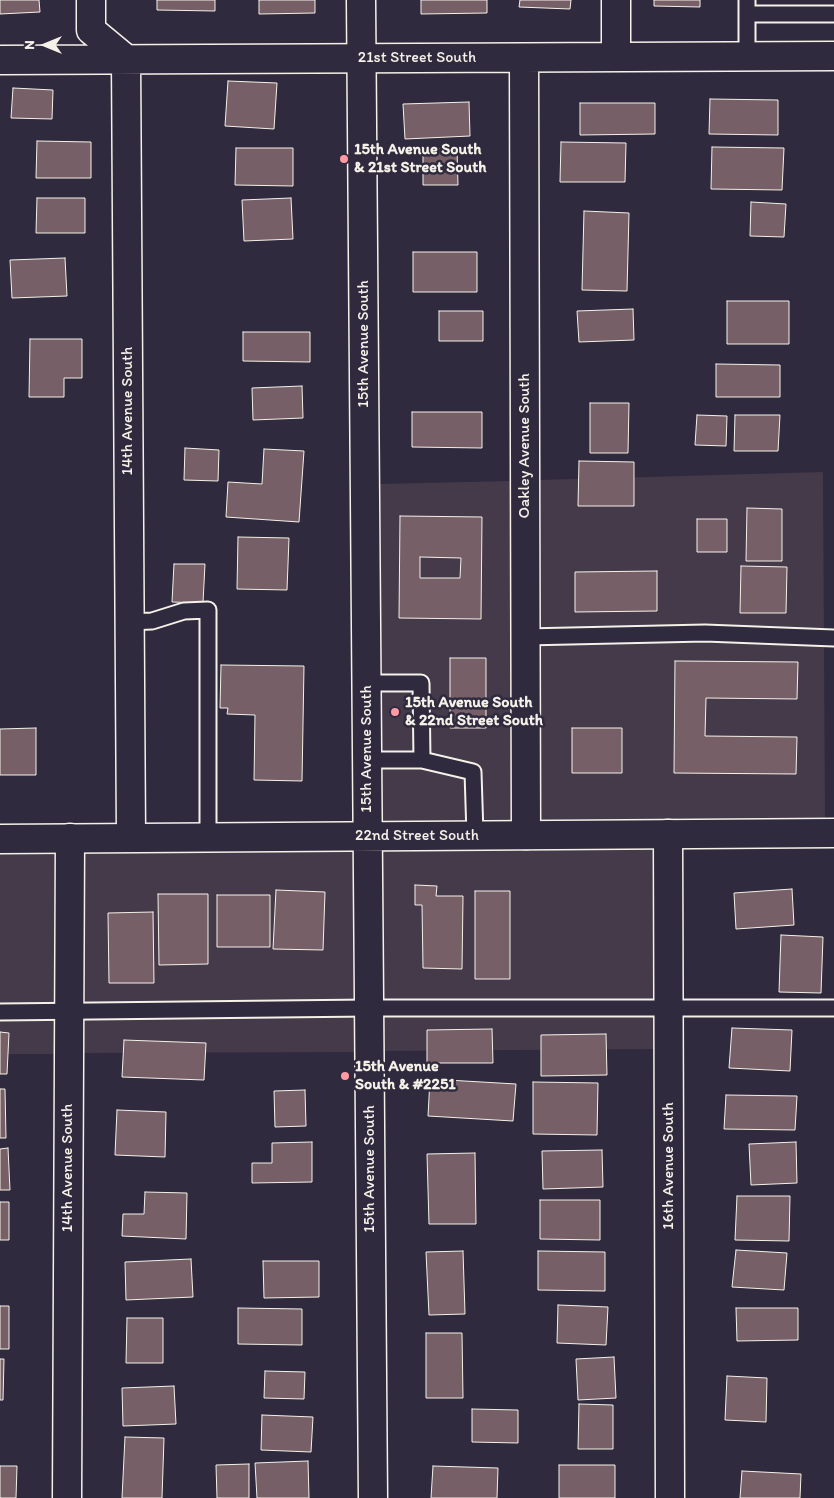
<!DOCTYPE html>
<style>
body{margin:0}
#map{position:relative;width:834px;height:1498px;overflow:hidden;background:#2f2a3d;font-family:Itim,sans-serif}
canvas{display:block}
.north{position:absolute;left:20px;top:20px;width:50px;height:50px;-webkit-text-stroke:4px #2f2a3d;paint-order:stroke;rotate:270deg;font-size:14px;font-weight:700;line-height:20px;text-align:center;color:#f4f1e8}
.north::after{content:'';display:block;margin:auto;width:18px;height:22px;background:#f4f1e8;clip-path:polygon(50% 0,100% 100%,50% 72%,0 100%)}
</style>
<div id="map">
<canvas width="834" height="1498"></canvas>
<div class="north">N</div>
</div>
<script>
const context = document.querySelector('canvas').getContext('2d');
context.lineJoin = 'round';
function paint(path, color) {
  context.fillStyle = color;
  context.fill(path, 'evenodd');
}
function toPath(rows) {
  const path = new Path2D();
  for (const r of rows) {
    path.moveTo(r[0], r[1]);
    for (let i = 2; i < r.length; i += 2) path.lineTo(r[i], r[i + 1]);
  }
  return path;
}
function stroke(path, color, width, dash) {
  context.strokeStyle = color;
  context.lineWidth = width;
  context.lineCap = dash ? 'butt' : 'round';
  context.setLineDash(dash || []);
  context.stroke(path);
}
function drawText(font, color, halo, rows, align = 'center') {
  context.font = font + ' Itim,sans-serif';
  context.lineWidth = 5;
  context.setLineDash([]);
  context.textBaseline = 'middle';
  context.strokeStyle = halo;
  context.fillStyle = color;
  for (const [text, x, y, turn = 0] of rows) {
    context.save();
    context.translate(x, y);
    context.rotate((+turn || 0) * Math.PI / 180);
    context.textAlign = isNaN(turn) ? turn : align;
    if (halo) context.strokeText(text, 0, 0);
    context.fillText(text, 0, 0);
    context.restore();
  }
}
paint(toPath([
 [823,472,825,820,678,818,678,821,541,822,540,480],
 [510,481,511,822,382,823,380,484],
 [654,847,654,1049,384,1051,382,849],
 [353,849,354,1052,84,1053,85,851],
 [55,851,54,1054,0,1054,0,852]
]), '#453a4a');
const building = toPath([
 [0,0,39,0,40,12,0,14,0,0],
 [157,0,215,0,215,11,157,10,157,0],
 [259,0,315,0,315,13,259,14,259,0],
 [421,0,487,0,487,13,421,14,421,0],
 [520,0,571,0,570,9,519,7,520,0],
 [654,0,700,0,700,7,654,6,654,0],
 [228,81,277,83,274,129,225,126,228,81],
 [13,88,53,90,52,119,11,118,13,88],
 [710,99,778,100,778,135,709,134,710,99],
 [469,102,470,136,405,139,403,104,469,102],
 [580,103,655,103,655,134,580,135,580,103],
 [37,141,91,142,91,178,36,178,37,141],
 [561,142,626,143,625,182,560,182,561,142],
 [712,147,784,148,782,190,711,189,712,147],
 [236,148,293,148,293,186,235,185,236,148],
 [457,148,458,185,423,185,423,149,457,148],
 [37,198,85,198,85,233,36,233,37,198],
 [291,198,293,239,244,241,242,200,291,198],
 [751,202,786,204,784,237,750,236,751,202],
 [584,211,629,213,627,291,582,290,584,211],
 [413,252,477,252,477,292,413,292,413,252],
 [65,258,67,296,12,298,10,260,65,258],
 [727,301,789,301,789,344,727,344,727,301],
 [633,309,634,340,579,342,577,311,633,309],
 [439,311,483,311,483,341,439,341,439,311],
 [243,332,310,332,310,362,243,361,243,332],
 [30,339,82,339,82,378,64,378,64,397,29,397,30,339],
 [716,364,780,365,780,397,716,397,716,364],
 [302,386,303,418,253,420,252,388,302,386],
 [590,403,629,403,628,453,590,453,590,403],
 [412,412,482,412,482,448,412,447,412,412],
 [697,415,727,416,726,446,695,445,697,415],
 [735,415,780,415,778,451,734,451,735,415],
 [185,448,219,450,218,481,184,480,185,448],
 [264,449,304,451,299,522,226,517,228,482,262,484,264,449],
 [579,461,634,462,634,506,578,506,579,461],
 [747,508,782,509,782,561,746,561,747,508],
 [400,516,482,517,481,619,399,618,400,516],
 [420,557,461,558,460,578,420,578,420,557],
 [697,519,727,519,727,552,697,552,697,519],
 [238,537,289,538,287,590,237,589,238,537],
 [174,564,205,564,203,603,172,602,174,564],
 [741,566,787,567,786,613,740,613,741,566],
 [657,571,657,611,575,612,575,572,657,571],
 [450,658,486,658,486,728,450,728,450,658],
 [675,661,798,662,797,699,706,698,705,736,797,737,796,774,674,773,675,661],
 [221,665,304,666,302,781,254,780,255,715,227,714,228,708,220,708,221,665],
 [36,728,36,775,0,775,0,729,36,728],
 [572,728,622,728,622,773,572,773,572,728],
 [415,885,437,886,436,896,463,896,462,969,423,968,422,905,415,905,415,885],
 [792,889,794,925,736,929,734,893,792,889],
 [276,890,325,892,323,950,273,949,276,890],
 [475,891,510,891,510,979,475,979,475,891],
 [158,894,208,894,208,964,159,965,158,894],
 [217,895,270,895,270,947,217,947,217,895],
 [153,912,154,983,109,983,108,913,153,912],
 [781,935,823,937,821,993,779,992,781,935],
 [732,1028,792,1030,790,1071,729,1068,732,1028],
 [492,1029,493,1063,427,1063,427,1030,492,1029],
 [0,1032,9,1033,7,1074,0,1074,0,1032],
 [606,1034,607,1075,541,1076,541,1035,606,1034],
 [124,1040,206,1043,204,1080,122,1077,124,1040],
 [430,1079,516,1084,513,1121,428,1116,430,1079],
 [533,1082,598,1083,597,1135,533,1134,533,1082],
 [0,1089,5,1089,6,1138,0,1138,0,1089],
 [305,1090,306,1126,275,1127,274,1091,305,1090],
 [726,1095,797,1096,795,1130,724,1129,726,1095],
 [117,1110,166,1112,165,1157,115,1155,117,1110],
 [312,1142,312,1182,252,1183,252,1163,272,1163,272,1143,312,1142],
 [796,1142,797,1183,751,1185,749,1144,796,1142],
 [8,1148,10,1190,0,1190,0,1149,8,1148],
 [602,1150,603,1187,543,1189,542,1151,602,1150],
 [475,1153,476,1224,429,1224,427,1154,475,1153],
 [145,1192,187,1193,186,1239,122,1236,123,1214,144,1214,145,1192],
 [737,1196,790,1196,789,1241,735,1240,737,1196],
 [540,1200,600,1200,600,1240,540,1239,540,1200],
 [0,1202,9,1202,9,1240,0,1240,0,1202],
 [736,1250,787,1253,784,1290,732,1287,736,1250],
 [463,1251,465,1314,429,1315,426,1252,463,1251],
 [538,1251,605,1252,605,1291,538,1290,538,1251],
 [191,1259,193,1297,126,1300,125,1262,191,1259],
 [263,1261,319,1261,319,1297,264,1298,263,1261],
 [558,1305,608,1307,606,1345,557,1343,558,1305],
 [0,1306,9,1306,9,1349,0,1349,0,1306],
 [238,1308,302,1309,302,1345,238,1344,238,1308],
 [736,1308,798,1308,798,1340,737,1341,736,1308],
 [127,1318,163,1318,163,1363,126,1363,127,1318],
 [426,1333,462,1333,463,1398,426,1398,426,1333],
 [614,1357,616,1398,578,1400,576,1359,614,1357],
 [0,1359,4,1359,3,1400,0,1400,0,1359],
 [265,1371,305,1372,304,1399,264,1398,265,1371],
 [727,1376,767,1378,766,1422,725,1420,727,1376],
 [174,1386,176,1424,123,1426,122,1388,174,1386],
 [579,1404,613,1405,613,1449,578,1449,579,1404],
 [472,1409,518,1410,518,1443,472,1442,472,1409],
 [262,1415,313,1417,311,1452,261,1450,262,1415],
 [125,1437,164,1438,162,1498,122,1498,125,1437],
 [308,1461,309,1498,257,1498,255,1463,308,1461],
 [249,1464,249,1498,217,1498,216,1465,249,1464],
 [559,1465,615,1465,615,1498,559,1498,559,1465],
 [0,1466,17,1466,16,1498,0,1498,0,1466],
 [433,1466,498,1468,497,1498,431,1498,433,1466],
 [742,1471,801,1474,800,1498,740,1498,742,1471]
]);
paint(building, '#775f67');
stroke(building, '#f4f1e8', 1);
const lane = toPath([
 [747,0,747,57],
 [747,14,834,14],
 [129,622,152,621,184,611,208,610,208,837],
 [525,637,705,633,834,638],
 [366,683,421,683,422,760,473,772,475,835],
 [367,760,422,760],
 [0,1012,369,1008,834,1008]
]);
const street = toPath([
 [91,0,91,30,126,59,131,837],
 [616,0,616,57],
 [524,58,526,835],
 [0,60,834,56],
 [668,834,670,1498],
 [67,1498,70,838]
]);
const secondary = toPath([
 [361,0,373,1498],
 [0,839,834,833]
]);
stroke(lane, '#f4f1e8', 19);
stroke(street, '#f4f1e8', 31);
stroke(secondary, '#f4f1e8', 31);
stroke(lane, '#2f2a3d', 15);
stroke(street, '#2f2a3d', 28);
stroke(secondary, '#2f2a3d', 28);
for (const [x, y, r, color] of [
 [344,159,5,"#ff9aa2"],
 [395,712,5,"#ff9aa2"],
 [345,1076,5,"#ff9aa2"]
]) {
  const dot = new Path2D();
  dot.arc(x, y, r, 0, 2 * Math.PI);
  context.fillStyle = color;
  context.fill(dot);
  stroke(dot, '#2f2a3d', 2);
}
drawText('16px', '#f4f1e8', '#2f2a3d', [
 ["21st Street South",417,58],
 ["15th Avenue South",364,344,-90],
 ["14th Avenue South",128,411,-90],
 ["Oakley Avenue South",525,446,-90],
 ["15th Avenue South",367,749,-90],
 ["22nd Street South",417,836],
 ["16th Avenue South",669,1166,-90],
 ["14th Avenue South",68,1168,-90],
 ["15th Avenue South",370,1169,-90]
]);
drawText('bold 16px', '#f4f1e8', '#2f2a3d', [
 ["15th Avenue South",354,150],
 ["& 21st Street South",354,168],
 ["15th Avenue South",405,703],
 ["& 22nd Street South",405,721],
 ["15th Avenue",355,1067],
 ["South & #2251",355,1085]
], 'left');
</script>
